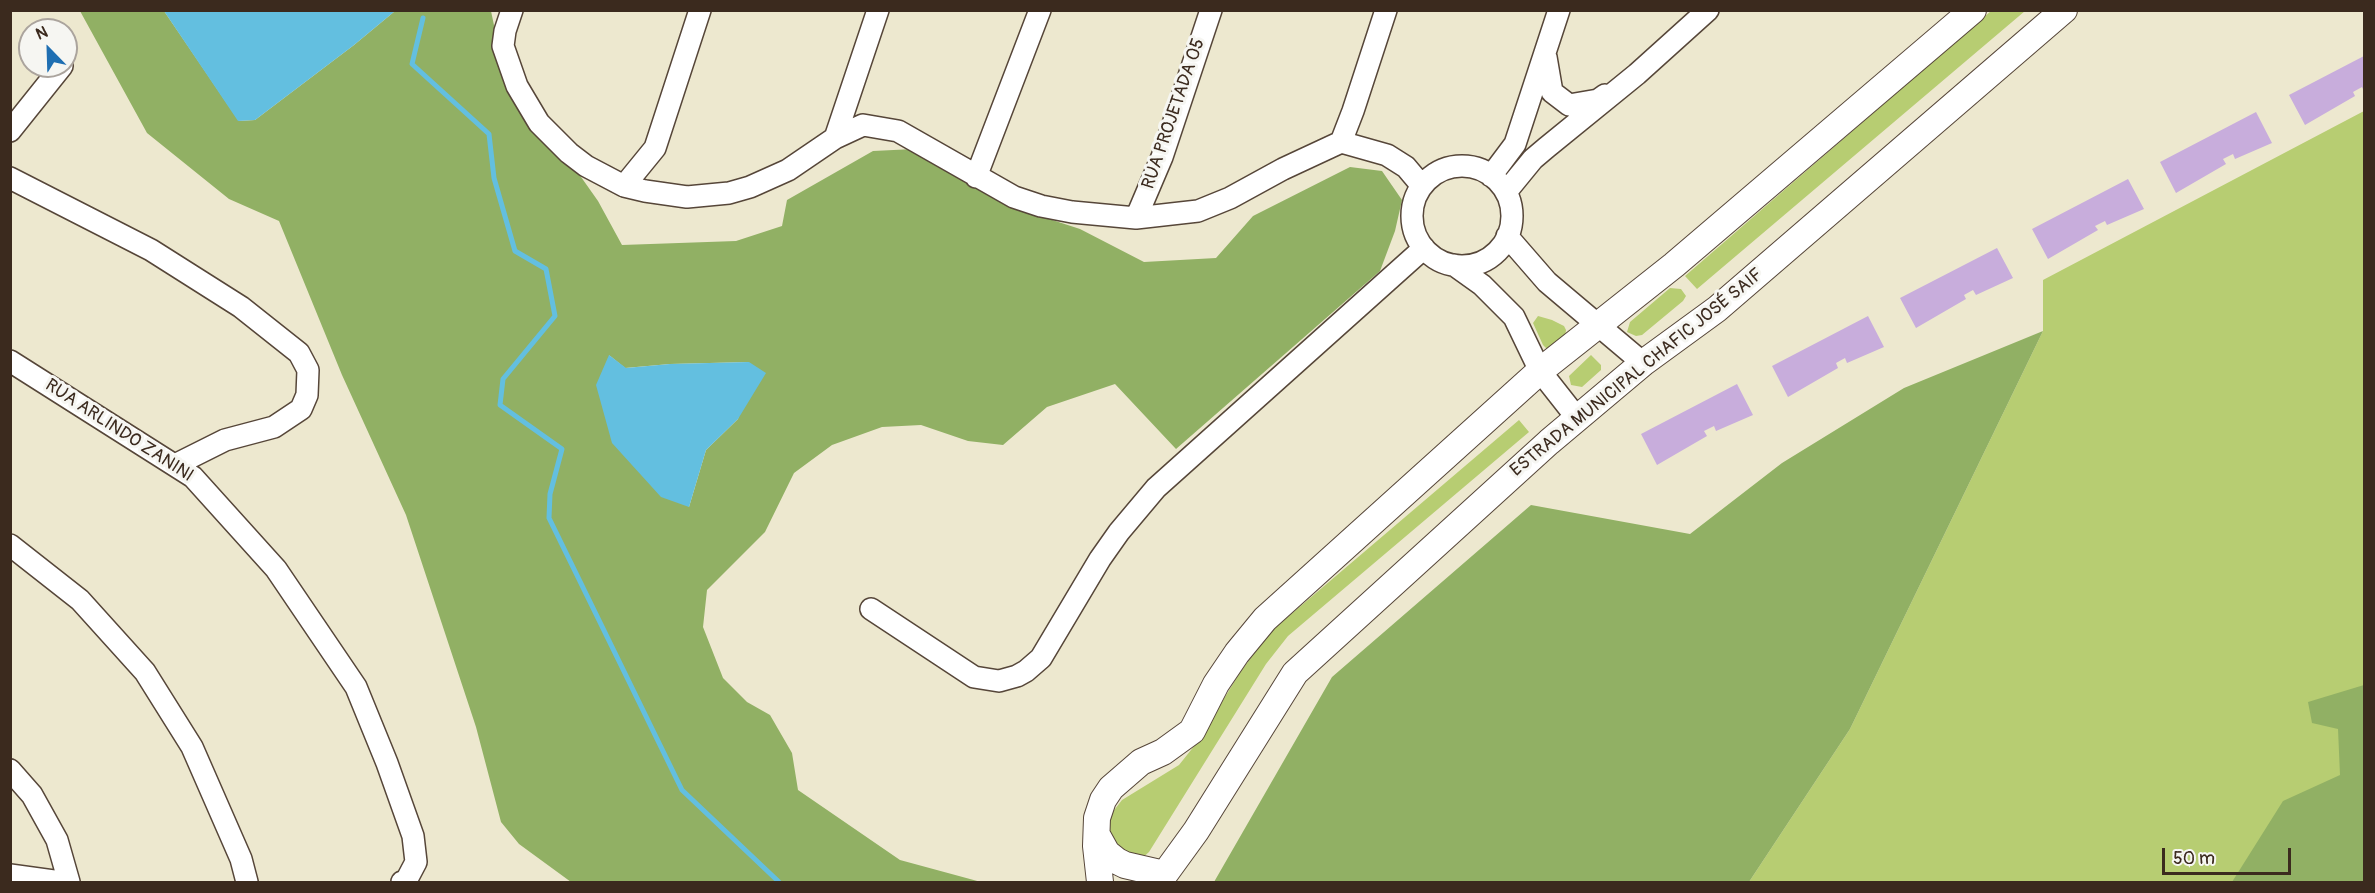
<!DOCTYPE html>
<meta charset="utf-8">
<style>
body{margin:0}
#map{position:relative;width:2375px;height:893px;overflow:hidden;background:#ede8cf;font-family:Pangolin,sans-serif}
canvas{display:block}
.frame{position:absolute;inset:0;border:12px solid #3b2a1e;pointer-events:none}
.north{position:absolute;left:18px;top:18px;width:60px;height:60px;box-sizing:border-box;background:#f6f6f2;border:2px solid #aba49d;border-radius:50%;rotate:337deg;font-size:16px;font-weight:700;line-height:24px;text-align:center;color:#3b2a1e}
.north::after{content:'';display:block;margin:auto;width:21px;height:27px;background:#1f6fb2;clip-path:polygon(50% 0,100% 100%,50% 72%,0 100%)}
.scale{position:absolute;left:2162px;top:848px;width:129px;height:27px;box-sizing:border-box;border:3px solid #3b2a1e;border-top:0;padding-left:8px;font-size:18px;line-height:21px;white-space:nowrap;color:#3b2a1e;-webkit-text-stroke:4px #f6f6f2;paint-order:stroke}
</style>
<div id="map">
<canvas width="2375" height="893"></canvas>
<div class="frame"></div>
<div class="north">N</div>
<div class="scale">50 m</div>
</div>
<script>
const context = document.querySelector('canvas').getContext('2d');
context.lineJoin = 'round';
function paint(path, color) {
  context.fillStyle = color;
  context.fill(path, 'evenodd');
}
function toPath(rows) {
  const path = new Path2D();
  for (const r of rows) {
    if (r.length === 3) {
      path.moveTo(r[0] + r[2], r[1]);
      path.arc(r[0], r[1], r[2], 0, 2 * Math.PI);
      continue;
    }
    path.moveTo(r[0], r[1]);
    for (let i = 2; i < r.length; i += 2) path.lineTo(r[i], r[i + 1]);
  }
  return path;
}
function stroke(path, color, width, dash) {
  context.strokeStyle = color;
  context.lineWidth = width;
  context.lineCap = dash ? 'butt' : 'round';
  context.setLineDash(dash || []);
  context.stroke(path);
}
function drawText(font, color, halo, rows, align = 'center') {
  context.font = font + ' Pangolin,sans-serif';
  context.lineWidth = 6;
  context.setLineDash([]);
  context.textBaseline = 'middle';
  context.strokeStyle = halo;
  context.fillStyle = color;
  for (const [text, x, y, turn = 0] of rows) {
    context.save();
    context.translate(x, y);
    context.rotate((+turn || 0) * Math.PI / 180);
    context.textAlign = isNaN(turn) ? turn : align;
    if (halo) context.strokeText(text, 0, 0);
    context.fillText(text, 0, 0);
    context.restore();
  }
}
paint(toPath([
 [1991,11,2025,11,1697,289,1685,276],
 [2364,111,2364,882,1749,882,1850,729,2043,331,2043,280],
 [1670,288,1681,289,1686,296,1683,301,1642,335,1636,336,1627,332,1630,322],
 [1538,316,1552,320,1564,326,1566,330,1565,338,1548,350,1543,345,1533,323],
 [1591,355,1601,365,1601,370,1582,387,1571,385,1569,376],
 [1519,420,1529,432,1288,636,1266,664,1149,852,1140,860,1104,839,1108,818,1122,800,1179,765,1207,730,1217,710,1239,674,1269,633]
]), '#b7cd72');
paint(toPath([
 [80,11,164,11,239,121,255,120,354,45,395,11,491,11,495,30,574,167,598,201,622,245,736,241,782,226,787,200,873,151,914,149,1003,204,1080,229,1144,262,1216,258,1253,216,1350,167,1382,171,1402,200,1395,231,1380,271,1176,449,1115,384,1047,407,1003,445,968,441,921,425,882,427,832,445,794,473,765,532,707,590,703,627,723,678,747,702,770,715,792,753,798,790,900,860,981,882,571,882,519,844,501,822,476,727,406,515,342,375,279,221,229,199,147,133],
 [609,355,625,368,670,364,749,362,738,419,706,450,689,507],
 [2043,331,1850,729,1749,882,1214,882,1332,677,1531,505,1690,534,1782,463,1904,388],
 [2364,685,2364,882,2232,882,2283,801,2340,775,2338,729,2312,723,2308,702]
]), '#91b064');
paint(toPath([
 [164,11,395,11,354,45,255,120,238,121],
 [609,355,626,368,670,364,749,362,766,373,738,419,706,450,689,507,661,497,612,443,596,385]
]), '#63bfe0');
stroke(toPath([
 [423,18,412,64,489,134,494,178,515,251,546,269,555,316,503,379,500,405,562,449,550,494,549,518,682,790,779,882]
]), '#63bfe0', 5);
paint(toPath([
 [2364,56,2364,91,2362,87,2353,92,2355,96,2305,125,2289,95],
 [2256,112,2272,143,2235,159,2233,154,2223,159,2226,164,2176,193,2160,162],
 [2128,179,2144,209,2107,225,2105,221,2095,226,2098,230,2048,259,2032,229],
 [1997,248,2013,278,1976,295,1973,290,1964,295,1966,299,1916,328,1900,298],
 [1868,316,1884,347,1847,363,1845,358,1836,363,1838,368,1788,397,1772,366],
 [1737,384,1753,415,1716,431,1714,426,1704,431,1707,436,1657,465,1641,434]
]), '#c8addc');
const minor = toPath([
 [512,10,505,31,503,46,517,86,539,123,569,153,586,166,624,186,645,191,687,197,729,193,750,187,788,170,835,138,863,125,898,131,1014,197,1041,206,1072,212,1136,218,1198,211,1230,198,1283,169,1341,142,1387,155,1406,167,1422,186],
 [1546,57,1552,92,1569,105,1598,100,1605,95],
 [10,131,62,66],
 [835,138,878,10],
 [1341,142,1353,111,1386,10],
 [1462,216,50],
 [1491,176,1515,144,1559,10],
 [976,177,1040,10],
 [10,178,151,250,241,307,299,353,308,370,307,395,301,409,274,427,225,440,175,465],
 [624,186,655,148,700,10],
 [1506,192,1533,159,1546,148,1637,74,1708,10],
 [1136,218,1162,157,1211,10],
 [1507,236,1547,282,1643,363],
 [1454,265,1482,285,1514,317,1540,371,1577,418],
 [10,361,193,477,276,569,356,687,387,763,413,836,416,862,406,881,402,882],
 [10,545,80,600,145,672,192,747,241,859,247,882],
 [871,609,974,677,999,681,1017,676,1026,671,1041,658,1100,559,1119,532,1156,488,1424,248],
 [10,770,32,795,57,840,69,882],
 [10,875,61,882]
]);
const tertiary = toPath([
 [1097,835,1107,853,1117,861,1125,865,1164,874],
 [1100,882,1096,846,1097,818,1103,800,1111,788,1141,762,1163,752,1192,731,1216,684,1237,653,1265,619,1540,371,1674,265,1973,10],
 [1159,882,1196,831,1295,673,1549,442,1643,363,1717,309,2064,10]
]);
stroke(minor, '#564639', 24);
stroke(tertiary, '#564639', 28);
stroke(minor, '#fff', 21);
stroke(tertiary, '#fff', 26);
drawText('18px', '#3b2a1e', '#f6f6f2', [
 ["RUA PROJETADA 05",1174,114,-71],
 ["ESTRADA MUNICIPAL CHAFIC JOSÉ SAIF",1637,373,-39],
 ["RUA ARLINDO ZANINI",119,431,33]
]);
</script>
